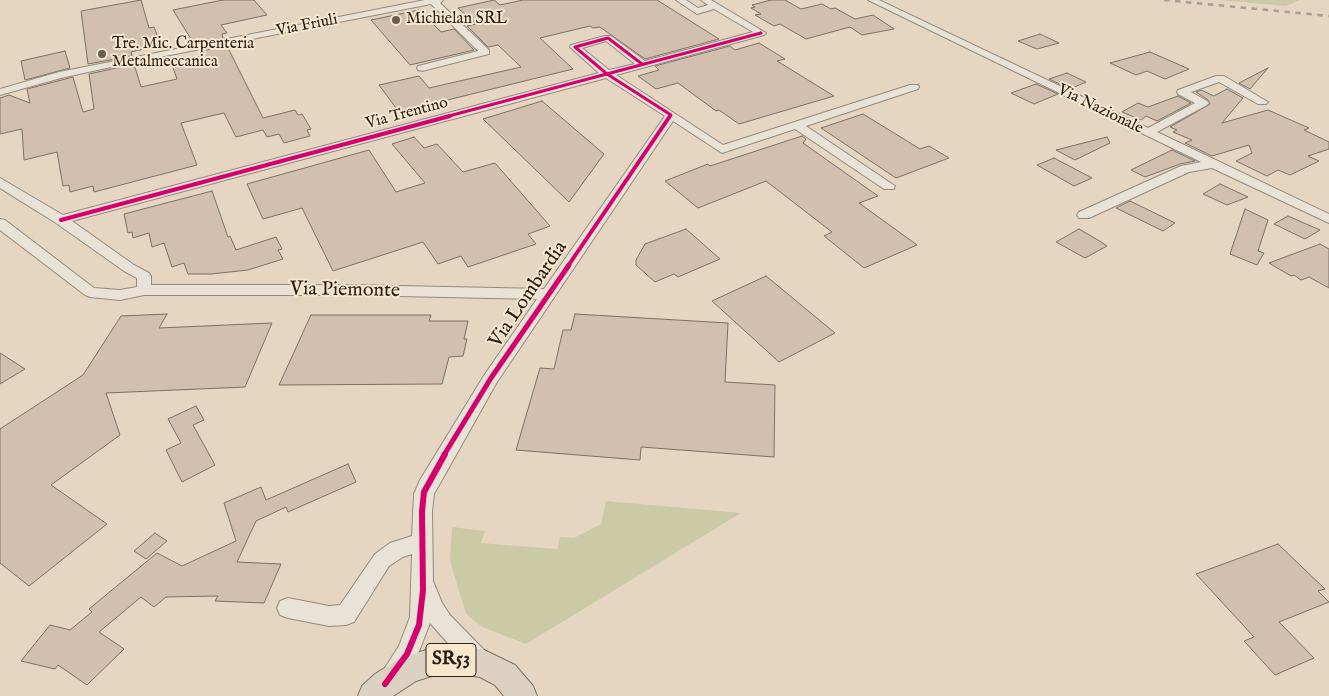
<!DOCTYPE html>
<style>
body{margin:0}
canvas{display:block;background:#e6d6c1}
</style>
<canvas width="1329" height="696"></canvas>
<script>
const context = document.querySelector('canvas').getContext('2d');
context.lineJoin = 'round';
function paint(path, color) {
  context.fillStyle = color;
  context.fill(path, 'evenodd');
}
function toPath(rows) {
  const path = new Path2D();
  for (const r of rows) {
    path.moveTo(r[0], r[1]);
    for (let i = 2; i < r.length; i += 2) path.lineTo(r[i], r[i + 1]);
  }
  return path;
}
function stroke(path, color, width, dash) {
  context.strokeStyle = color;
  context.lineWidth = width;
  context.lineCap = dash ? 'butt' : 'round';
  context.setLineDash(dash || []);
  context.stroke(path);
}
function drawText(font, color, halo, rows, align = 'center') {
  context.font = font + ' "IM FELL English",serif';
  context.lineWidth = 4;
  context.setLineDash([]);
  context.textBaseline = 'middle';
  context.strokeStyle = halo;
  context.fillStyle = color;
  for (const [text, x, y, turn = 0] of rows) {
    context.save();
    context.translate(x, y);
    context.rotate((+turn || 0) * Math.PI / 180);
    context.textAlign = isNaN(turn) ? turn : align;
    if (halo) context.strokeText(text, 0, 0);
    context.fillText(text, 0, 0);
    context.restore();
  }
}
paint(toPath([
 [1219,0,1300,0,1286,6],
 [606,501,741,513,526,644,482,627,466,614,450,561,452,527,485,531,481,543,557,549,560,537,574,538,601,524]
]), '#cbcaa7');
const building = toPath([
 [141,0,149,28,154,27,161,45,131,52,132,56,88,64,81,11,141,0],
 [223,0,254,0,267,15,221,25,227,33,222,34,223,38,194,44,173,10,223,0],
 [494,0,500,5,523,0,657,0,719,39,645,59,600,27,593,28,590,26,540,38,573,69,399,112,379,85,419,76,429,88,521,67,498,45,488,47,467,26,476,24,458,8,494,0],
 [771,0,785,0,801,9,822,4,831,9,835,8,855,19,873,15,894,29,862,35,850,27,806,39,780,24,774,26,755,15,761,14,751,8,755,7,752,5,771,0],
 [419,10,441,32,454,29,474,50,410,65,371,20,419,10],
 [1040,34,1059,43,1037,49,1018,41,1040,34],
 [759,43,785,59,777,61,834,96,739,124,719,110,716,111,678,83,656,89,638,76,659,70,655,66,730,46,735,50,759,43],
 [227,46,263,118,295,110,298,115,302,114,311,129,307,130,310,136,284,143,279,134,267,137,263,130,236,137,224,113,181,123,197,165,94,192,93,186,70,192,69,185,63,186,57,152,24,160,22,129,0,134,0,98,9,95,30,103,27,89,73,77,83,112,94,109,89,74,134,64,141,87,177,79,171,62,202,56,199,51,227,46],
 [65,51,70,68,25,80,21,61,65,51],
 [1150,52,1189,69,1165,79,1147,71,1136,75,1110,63,1150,52],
 [1268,68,1250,89,1239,83,1268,68],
 [1067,73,1086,82,1070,89,1049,79,1067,73],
 [1036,84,1058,94,1034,104,1011,93,1036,84],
 [1227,89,1243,98,1222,123,1268,110,1309,128,1304,130,1329,142,1329,149,1308,156,1319,161,1290,175,1278,170,1267,176,1236,161,1252,153,1249,145,1212,156,1185,143,1192,140,1173,132,1177,130,1170,127,1210,104,1208,100,1196,92,1201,90,1214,96,1227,89],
 [1178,96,1191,103,1157,121,1146,116,1141,120,1122,112,1138,103,1148,107,1178,96],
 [542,101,604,154,569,202,483,119,542,101],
 [863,114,920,149,929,146,949,158,896,178,821,128,863,114],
 [802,136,806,139,803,143,878,196,859,203,917,245,864,268,824,236,832,232,766,181,698,208,665,181,708,164,710,166,802,136],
 [414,137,424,148,437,144,463,172,495,163,550,226,528,234,536,244,468,267,461,256,438,264,423,242,333,271,302,208,263,219,247,184,369,150,396,192,425,183,392,144,414,137],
 [1107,137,1110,143,1075,160,1056,150,1107,137],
 [1172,150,1195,161,1180,164,1145,177,1131,170,1172,150],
 [1054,158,1092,178,1074,186,1037,165,1054,158],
 [1220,184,1248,197,1227,205,1203,194,1220,184],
 [212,191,228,237,230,236,236,250,276,237,282,249,278,250,283,259,248,270,211,274,188,274,184,263,172,267,164,243,152,247,149,233,133,238,132,232,128,233,124,214,212,191],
 [1130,201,1175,223,1163,231,1116,208,1130,201],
 [1245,209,1268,220,1258,251,1264,253,1257,265,1230,254,1245,209],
 [1288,216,1320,230,1305,239,1274,224,1288,216],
 [686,229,720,259,678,277,674,274,655,282,636,265,636,260,645,244,686,229],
 [1079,229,1098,240,1107,246,1085,258,1056,242,1079,229],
 [1320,244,1329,249,1329,288,1309,277,1301,280,1294,275,1291,276,1269,263,1320,244],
 [766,276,835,333,779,362,712,301,766,276],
 [167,314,159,328,272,323,245,387,106,393,120,435,51,485,107,524,29,586,0,563,0,429,83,375,121,316,167,314],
 [575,314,728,323,725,382,775,385,774,457,641,447,640,460,516,450,540,368,554,369,563,330,571,330,575,314],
 [311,315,431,315,429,321,468,321,464,339,467,339,463,356,449,357,442,384,279,385,311,315],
 [0,353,25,369,0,384,0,353],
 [196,406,204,420,193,425,215,465,182,482,166,450,181,443,168,419,196,406],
 [348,464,356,482,288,512,286,507,256,521,237,562,281,564,264,603,215,601,218,596,166,597,154,607,141,597,99,632,124,649,87,685,58,665,55,669,21,661,50,625,70,630,92,612,89,609,157,553,182,566,236,541,224,503,261,487,266,500,348,464],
 [155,533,167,541,146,559,134,551,155,533],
 [1278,544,1325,589,1318,591,1329,602,1279,622,1314,658,1275,675,1244,641,1254,637,1196,574,1278,544]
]);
paint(building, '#d3bfae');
stroke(building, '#7a7165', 1);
const minor = toPath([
 [425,0,443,0,440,3,489,50,489,54,422,71,418,70,417,68,418,66,478,51,431,4,129,63,61,78,0,95,0,89,59,72,425,0],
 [676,0,686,0,698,8,708,5,701,0,711,0,766,33,764,35,616,75,723,145,910,85,918,85,919,87,918,89,806,126,895,186,894,189,884,189,795,129,722,153,673,121,497,382,434,494,432,511,433,581,442,603,450,615,486,652,489,660,486,668,478,671,470,668,430,623,415,662,401,682,393,685,385,682,381,674,399,646,410,617,412,554,403,557,389,566,354,622,346,625,329,626,288,618,280,615,277,608,280,601,288,598,329,606,340,605,375,554,390,543,412,536,414,494,420,480,485,374,537,299,352,295,144,295,120,300,90,297,85,295,0,230,0,219,5,220,94,288,120,290,137,287,137,278,124,271,56,223,0,188,0,178,63,215,599,73,570,47,571,45,605,36,611,36,645,61,753,32,714,9,697,14,676,0],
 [606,41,635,64,609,70,582,48,606,41],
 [606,78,665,116,544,289,352,285,151,285,151,276,149,273,134,265,72,221,606,78],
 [868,0,879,0,1148,128,1195,103,1178,94,1177,92,1178,90,1216,76,1224,76,1268,102,1266,104,1258,104,1219,82,1191,92,1207,101,1209,103,1207,105,1157,132,1329,214,1329,223,1212,168,1189,172,1089,218,1079,218,1077,215,1079,212,1181,166,1201,162,868,0]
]);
const major = toPath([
 [460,646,484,650,515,665,533,686,537,696,504,696,495,685,480,677,460,674,435,675,416,681,393,696,358,696,362,686,375,674,399,659,435,647,460,646]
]);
stroke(minor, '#948a7d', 2);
stroke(major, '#7a7165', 2);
paint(minor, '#e9e2d7');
paint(major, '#ddd2c2');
stroke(toPath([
 [1164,0,1329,16]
]), '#a59f96', 2.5, [5.5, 5.5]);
stroke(toPath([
 [642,64,608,38,575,47,607,74,671,115,669,117],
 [445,117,761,33]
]), '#d6006c', 3);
stroke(toPath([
 [61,220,450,116],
 [568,266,670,116]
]), '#d6006c', 4);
stroke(toPath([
 [444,455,491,378,569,265]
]), '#d6006c', 5);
stroke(toPath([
 [385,684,407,654,419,625,423,590,422,511,424,492,445,454]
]), '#d6006c', 6);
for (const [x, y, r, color] of [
 [396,20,5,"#6a5e51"],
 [102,54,5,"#6a5e51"]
]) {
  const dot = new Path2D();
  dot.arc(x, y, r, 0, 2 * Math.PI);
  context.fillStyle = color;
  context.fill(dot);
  stroke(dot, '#f8e6cd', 2);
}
drawText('16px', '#281e14', '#f8e6cd', [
 ["Michielan SRL",406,20],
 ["Tre. Mic. Carpenteria",112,45],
 ["Metalmeccanica",112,63]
], 'left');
drawText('16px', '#281e14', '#f8e6cd', [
 ["Via Friuli",307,26,-11],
 ["Via Nazionale",1100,110,26],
 ["Via Trentino",407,114,-15]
]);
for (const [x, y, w] of [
 [451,660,50]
]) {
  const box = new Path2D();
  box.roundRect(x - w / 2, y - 16.5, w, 33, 4);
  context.fillStyle = '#f8e6cd';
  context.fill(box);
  stroke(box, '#281e14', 1);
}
drawText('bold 19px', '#281e14', null, [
 ["SR53",451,660]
]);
drawText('20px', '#281e14', '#f8e6cd', [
 ["Via Piemonte",345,291,1],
 ["Via Lombardia",529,295,-56]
]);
</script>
